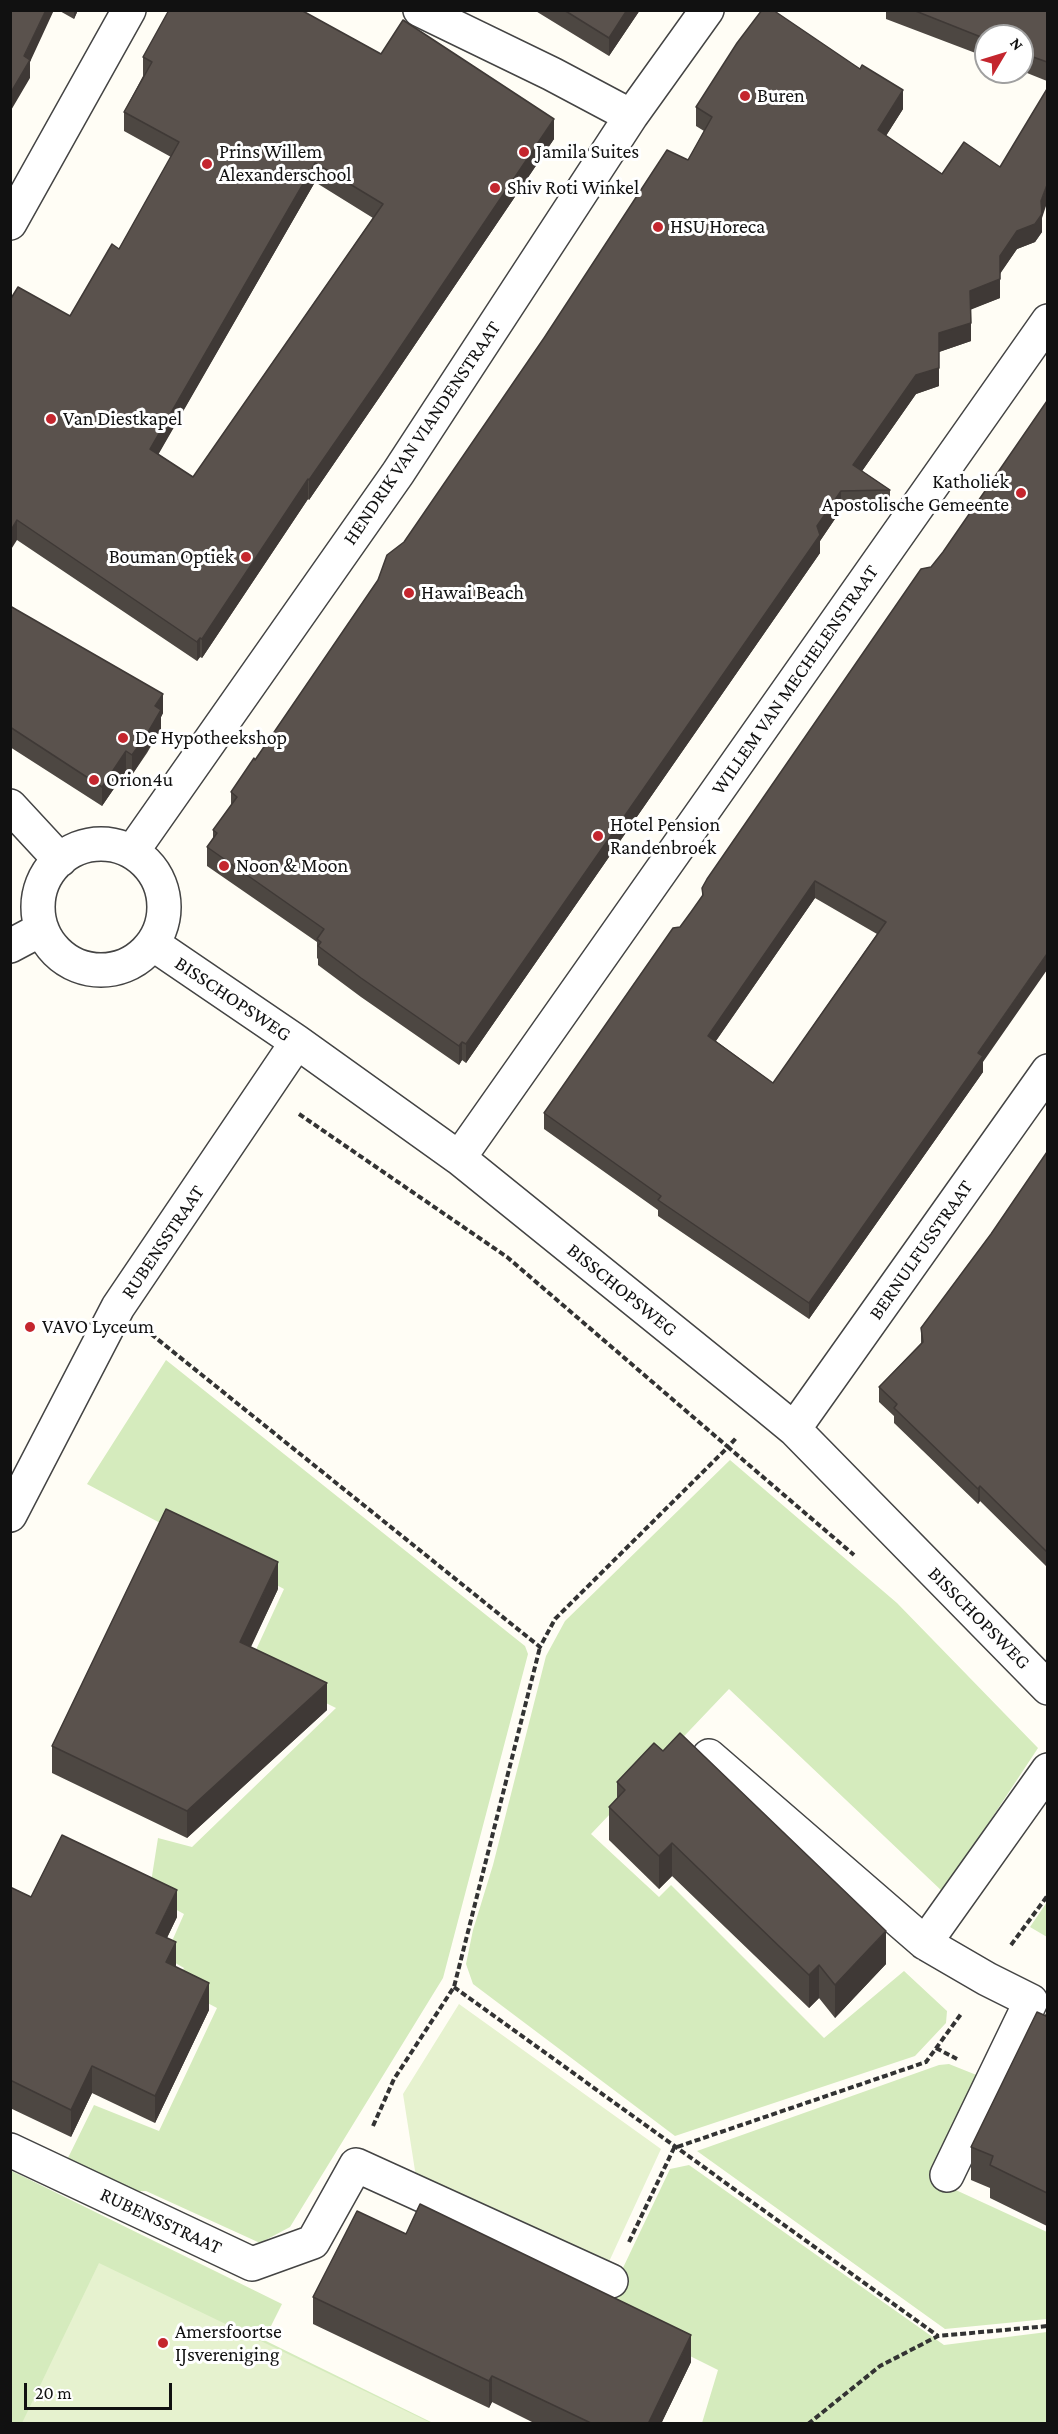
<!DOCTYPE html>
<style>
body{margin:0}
#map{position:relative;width:1058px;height:2434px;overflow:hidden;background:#fffdf5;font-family:"Crimson Pro",serif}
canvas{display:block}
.frame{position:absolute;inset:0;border:12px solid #111;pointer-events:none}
.north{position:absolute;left:974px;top:24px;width:60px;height:60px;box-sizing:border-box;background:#fff;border:2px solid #a0a0a0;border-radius:50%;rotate:52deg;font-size:16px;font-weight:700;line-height:24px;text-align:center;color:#111}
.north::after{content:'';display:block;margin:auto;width:21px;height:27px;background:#c4262e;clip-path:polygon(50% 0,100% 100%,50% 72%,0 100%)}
.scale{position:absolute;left:24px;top:2383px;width:148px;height:27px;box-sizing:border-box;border:3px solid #111;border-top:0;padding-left:8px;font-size:18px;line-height:21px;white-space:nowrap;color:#111;-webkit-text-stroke:4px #fff;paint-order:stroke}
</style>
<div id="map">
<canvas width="1058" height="2434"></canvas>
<div class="frame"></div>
<div class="north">N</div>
<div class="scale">20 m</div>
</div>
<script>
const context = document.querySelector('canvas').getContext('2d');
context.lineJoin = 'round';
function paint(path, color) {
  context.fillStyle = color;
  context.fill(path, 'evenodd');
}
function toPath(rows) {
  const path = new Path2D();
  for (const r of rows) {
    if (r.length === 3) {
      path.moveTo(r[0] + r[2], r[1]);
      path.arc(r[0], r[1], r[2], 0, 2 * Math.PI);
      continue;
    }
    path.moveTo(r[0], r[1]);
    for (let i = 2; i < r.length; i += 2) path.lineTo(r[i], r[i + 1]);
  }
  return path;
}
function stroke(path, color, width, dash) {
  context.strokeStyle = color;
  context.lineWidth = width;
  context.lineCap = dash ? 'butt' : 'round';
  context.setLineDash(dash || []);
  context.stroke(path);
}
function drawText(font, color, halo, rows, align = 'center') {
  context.font = font + ' "Crimson Pro",serif';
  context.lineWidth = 6;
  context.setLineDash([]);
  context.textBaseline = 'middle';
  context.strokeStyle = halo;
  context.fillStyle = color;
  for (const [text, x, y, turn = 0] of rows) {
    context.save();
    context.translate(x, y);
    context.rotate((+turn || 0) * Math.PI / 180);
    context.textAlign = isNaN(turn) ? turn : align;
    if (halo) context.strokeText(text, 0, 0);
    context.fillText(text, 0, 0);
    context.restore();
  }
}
paint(toPath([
 [166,1360,525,1646,528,1654,443,1978,290,2227,260,2243,146,2191,119,2192,66,2162,94,2105,159,2131,217,2008,175,1986,184,1968,165,1957,184,1914,149,1895,158,1838,192,1847,336,1708,249,1665,284,1589,87,1484],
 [730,1460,897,1603,1038,1748,943,1892,729,1689,591,1834,659,1897,671,1885,824,2038,904,1971,947,2011,946,2023,915,2056,675,2136,473,1984,466,1964,473,1930,493,1865,546,1656,565,1621],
 [1047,1902,1048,1937,1047,1937,1030,1927],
 [949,2064,984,2078,934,2180,1047,2232,1047,2319,945,2329,697,2151,939,2065],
 [689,2165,944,2345,1047,2332,1047,2423,702,2423,718,2370,602,2312,670,2169],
 [10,2170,282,2304,264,2340,433,2423,11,2423]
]), '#d5ebbd');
paint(toPath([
 [459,2004,661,2149,607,2266,416,2177,403,2094],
 [99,2263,431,2423,22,2423]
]), '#e6f2cf');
const minor = toPath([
 [420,10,552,74,631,116],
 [10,223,129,10],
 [10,806,60,860],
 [101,907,63],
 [132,852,398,473,631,116,707,10],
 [153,944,297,1042,459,1158,766,1406,794,1429,1048,1688],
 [10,946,42,929],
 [459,1158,1048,321],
 [794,1429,1048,1071],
 [10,1515,118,1307,297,1042],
 [709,1756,925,1943,1048,1770],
 [925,1943,987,1979,1031,2001,947,2175],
 [10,2150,252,2264,313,2242,356,2165,611,2281]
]);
stroke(minor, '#444', 36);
stroke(toPath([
 [299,1114,507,1257,728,1447,737,1437],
 [151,1334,540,1647,555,1619,728,1447,854,1555],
 [1011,1945,1048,1895],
 [454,1987,938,2336],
 [936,2048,957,2059],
 [373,2126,394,2079,454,1987,540,1647],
 [629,2242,674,2148,926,2062,961,2014],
 [808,2424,880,2366,938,2336,1048,2326]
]), '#333', 4, [6, 3]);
stroke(minor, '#fff', 33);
paint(toPath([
 [58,10,78,10,74,19],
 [534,10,640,10,609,56],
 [886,10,1047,10,1047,81,1022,71,1022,36,986,36,986,57,886,19],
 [381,54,554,139,381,395,309,500,308,499,202,658,200,657,197,661,17,540,10,300,70,316,119,249,171,157,124,131,124,112,143,76,143,57],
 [315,182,373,218,193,477,158,454],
 [696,107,903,109,886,136,942,174,1042,218,1042,232,1035,242,1017,249,1000,273,1000,298,971,309,971,341,939,352,939,386,916,394,862,471,890,490,890,509,841,510,820,541,820,553,466,1063,462,1060,459,1065,361,997,318,965,318,959,317,958,317,942,207,866,207,847,213,839,213,830,231,805,231,792,255,760,404,542,688,160,704,131,696,126],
 [921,569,983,1062,983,1072,809,1319,658,1216,658,1210,544,1129,544,1113,702,897,702,888],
 [815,898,877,934,773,1083,716,1041],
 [10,606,163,713,161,717,161,729,147,753,132,775,126,771,102,806,10,747],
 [1047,1152,1047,1567,980,1501,978,1504,894,1423,894,1416,879,1402,879,1387,921,1343,921,1328,991,1234],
 [278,1589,251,1647,327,1710,187,1838,52,1773,52,1746],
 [617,1782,886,1964,835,2018,819,1998,809,2008,672,1876,659,1889,609,1840,609,1807,617,1799],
 [10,1887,31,1897,177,1917,167,1938,176,1967,209,2010,155,2123,92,2093,71,2137,10,2108],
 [1047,2012,1047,2226,990,2198,990,2188,971,2180,971,2147],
 [406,2234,691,2362,661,2424,536,2424,492,2402,489,2408,313,2324,313,2297]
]), '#4d4742');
paint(toPath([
 [46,10,54,10,30,62,30,78,10,112,10,94,24,56],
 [74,10,78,10,74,19],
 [627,10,640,10,609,56,609,38],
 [903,90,903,109,878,148,878,130],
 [554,119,554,139,381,395,309,500,309,480],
 [315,163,315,182,150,469,150,449],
 [1047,185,1047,203,1042,218,1042,232,1035,242,1017,249,1000,274,1000,256,1017,231,1041,201],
 [1000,279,1000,298,970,310,970,291],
 [971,323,971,341,939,352,939,333],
 [939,368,939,386,916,394,853,484,853,465,916,375],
 [308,479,308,499,202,658,202,639],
 [841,491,841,510,820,541,820,553,466,1063,466,1044],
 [17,520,17,540,10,551,10,532],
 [200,638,200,657,197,661,197,642],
 [163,694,163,713,161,717,161,729,132,775,132,755,155,706],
 [126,751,126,771,102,806,102,787],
 [815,881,815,898,708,1052,708,1036],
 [1047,954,1047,970,983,1062,983,1072,809,1319,809,1303,978,1053],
 [462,1042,462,1060,459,1065,459,1046],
 [980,1486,980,1501,978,1504,978,1489],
 [278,1562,278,1589,240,1669,240,1642],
 [327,1683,327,1710,187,1838,187,1811],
 [672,1843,672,1876,659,1889,659,1856],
 [177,1890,177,1917,156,1960,156,1933],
 [886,1931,886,1964,835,2018,835,1985],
 [176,1942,176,1969,166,1962],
 [819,1965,819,1998,809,2008,809,1975],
 [209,1983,209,2010,155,2123,155,2096],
 [92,2066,92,2093,71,2137,71,2110],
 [691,2335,691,2362,661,2424,648,2424],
 [492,2376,492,2402,489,2408,489,2381]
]), '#3f3936');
const building = toPath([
 [10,10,46,10,24,56,30,60,10,94,10,10],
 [169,10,301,10,381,54,403,20,554,119,381,376,309,480,308,479,202,639,200,638,197,642,17,520,10,532,10,300,18,287,70,316,112,244,119,249,179,142,124,112,152,62,143,57,169,10],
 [315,163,383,204,193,477,150,449,315,163],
 [564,10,627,10,609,38,564,10],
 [762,10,773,10,860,69,862,65,903,90,878,130,942,174,964,142,1000,167,1047,89,1047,185,1041,201,1042,214,1035,224,1017,231,1000,256,1000,279,970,291,971,323,939,333,939,368,916,375,853,465,890,490,841,491,817,526,820,535,466,1044,462,1042,459,1046,361,978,318,946,321,942,317,939,324,929,207,847,217,833,213,830,237,797,231,792,254,758,255,760,378,580,387,555,404,542,544,338,667,150,688,160,712,117,696,107,737,43,762,10],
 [913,10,1047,10,1047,62,1022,53,1022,36,986,36,986,39,913,10],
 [1047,401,1047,954,978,1053,983,1056,809,1303,658,1200,661,1196,544,1113,673,928,680,927,691,912,703,895,702,888,707,879,921,569,931,567,943,552,1047,401],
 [815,881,886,922,773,1083,708,1036,815,881],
 [10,606,163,694,155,706,161,710,147,734,132,755,126,751,102,787,10,727,10,606],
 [1047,1152,1047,1552,980,1486,978,1489,894,1408,897,1404,879,1387,923,1342,921,1328,991,1234,1047,1152],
 [166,1509,278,1562,240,1642,327,1683,187,1811,52,1746,166,1509],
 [680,1733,886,1931,835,1985,819,1965,809,1975,672,1843,659,1856,609,1807,625,1790,617,1782,654,1743,663,1751,680,1733],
 [62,1835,177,1890,156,1933,176,1942,166,1962,209,1983,155,2096,92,2066,71,2110,10,2080,10,1887,31,1897,62,1835],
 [1037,2012,1046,2016,1047,2012,1047,2193,990,2165,993,2156,971,2147,1037,2012],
 [420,2204,691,2335,648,2424,593,2424,492,2376,489,2381,313,2297,357,2211,406,2234,420,2204]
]);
paint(building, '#5a524d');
stroke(building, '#3f3936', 1.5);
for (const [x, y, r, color] of [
 [745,96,6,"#c4262e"],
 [524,152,6,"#c4262e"],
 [207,164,6,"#c4262e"],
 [495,188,6,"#c4262e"],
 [658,227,6,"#c4262e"],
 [51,419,6,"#c4262e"],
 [1021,493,6,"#c4262e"],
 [246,557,6,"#c4262e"],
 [409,593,6,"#c4262e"],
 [123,738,6,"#c4262e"],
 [94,780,6,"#c4262e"],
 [598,836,6,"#c4262e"],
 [224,866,6,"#c4262e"],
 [30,1327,6,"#c4262e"],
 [163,2343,6,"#c4262e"]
]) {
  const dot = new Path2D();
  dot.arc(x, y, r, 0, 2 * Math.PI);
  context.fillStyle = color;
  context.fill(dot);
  stroke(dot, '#fff', 2);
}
drawText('20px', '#111', '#fff', [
 ["Buren",757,96],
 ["Prins Willem",219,152],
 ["Alexanderschool",219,175],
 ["Jamila Suites",536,152],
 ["Shiv Roti Winkel",507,188],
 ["HSU Horeca",670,227],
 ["Van Diestkapel",63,419],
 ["Katholiek",1009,482,"right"],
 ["Apostolische Gemeente",1009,505,"right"],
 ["Bouman Optiek",234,557,"right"],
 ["Hawai Beach",421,593],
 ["De Hypotheekshop",135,738],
 ["Orion4u",106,780],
 ["Hotel Pension",610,825],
 ["Randenbroek",610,848],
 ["Noon & Moon",236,866],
 ["VAVO Lyceum",42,1327],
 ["Amersfoortse",175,2332],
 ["IJsvereniging",175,2355]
], 'left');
drawText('20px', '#111', '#fff', [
 ["HENDRIK VAN VIANDENSTRAAT",422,433,-56],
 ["WILLEM VAN MECHELENSTRAAT",795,680,-55],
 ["BISSCHOPSWEG",233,999,34],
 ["RUBENSSTRAAT",163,1242,-56],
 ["BERNULFUSSTRAAT",921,1250,-55],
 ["BISSCHOPSWEG",622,1290,39],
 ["BISSCHOPSWEG",979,1618,45],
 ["RUBENSSTRAAT",161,2221,25]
]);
</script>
